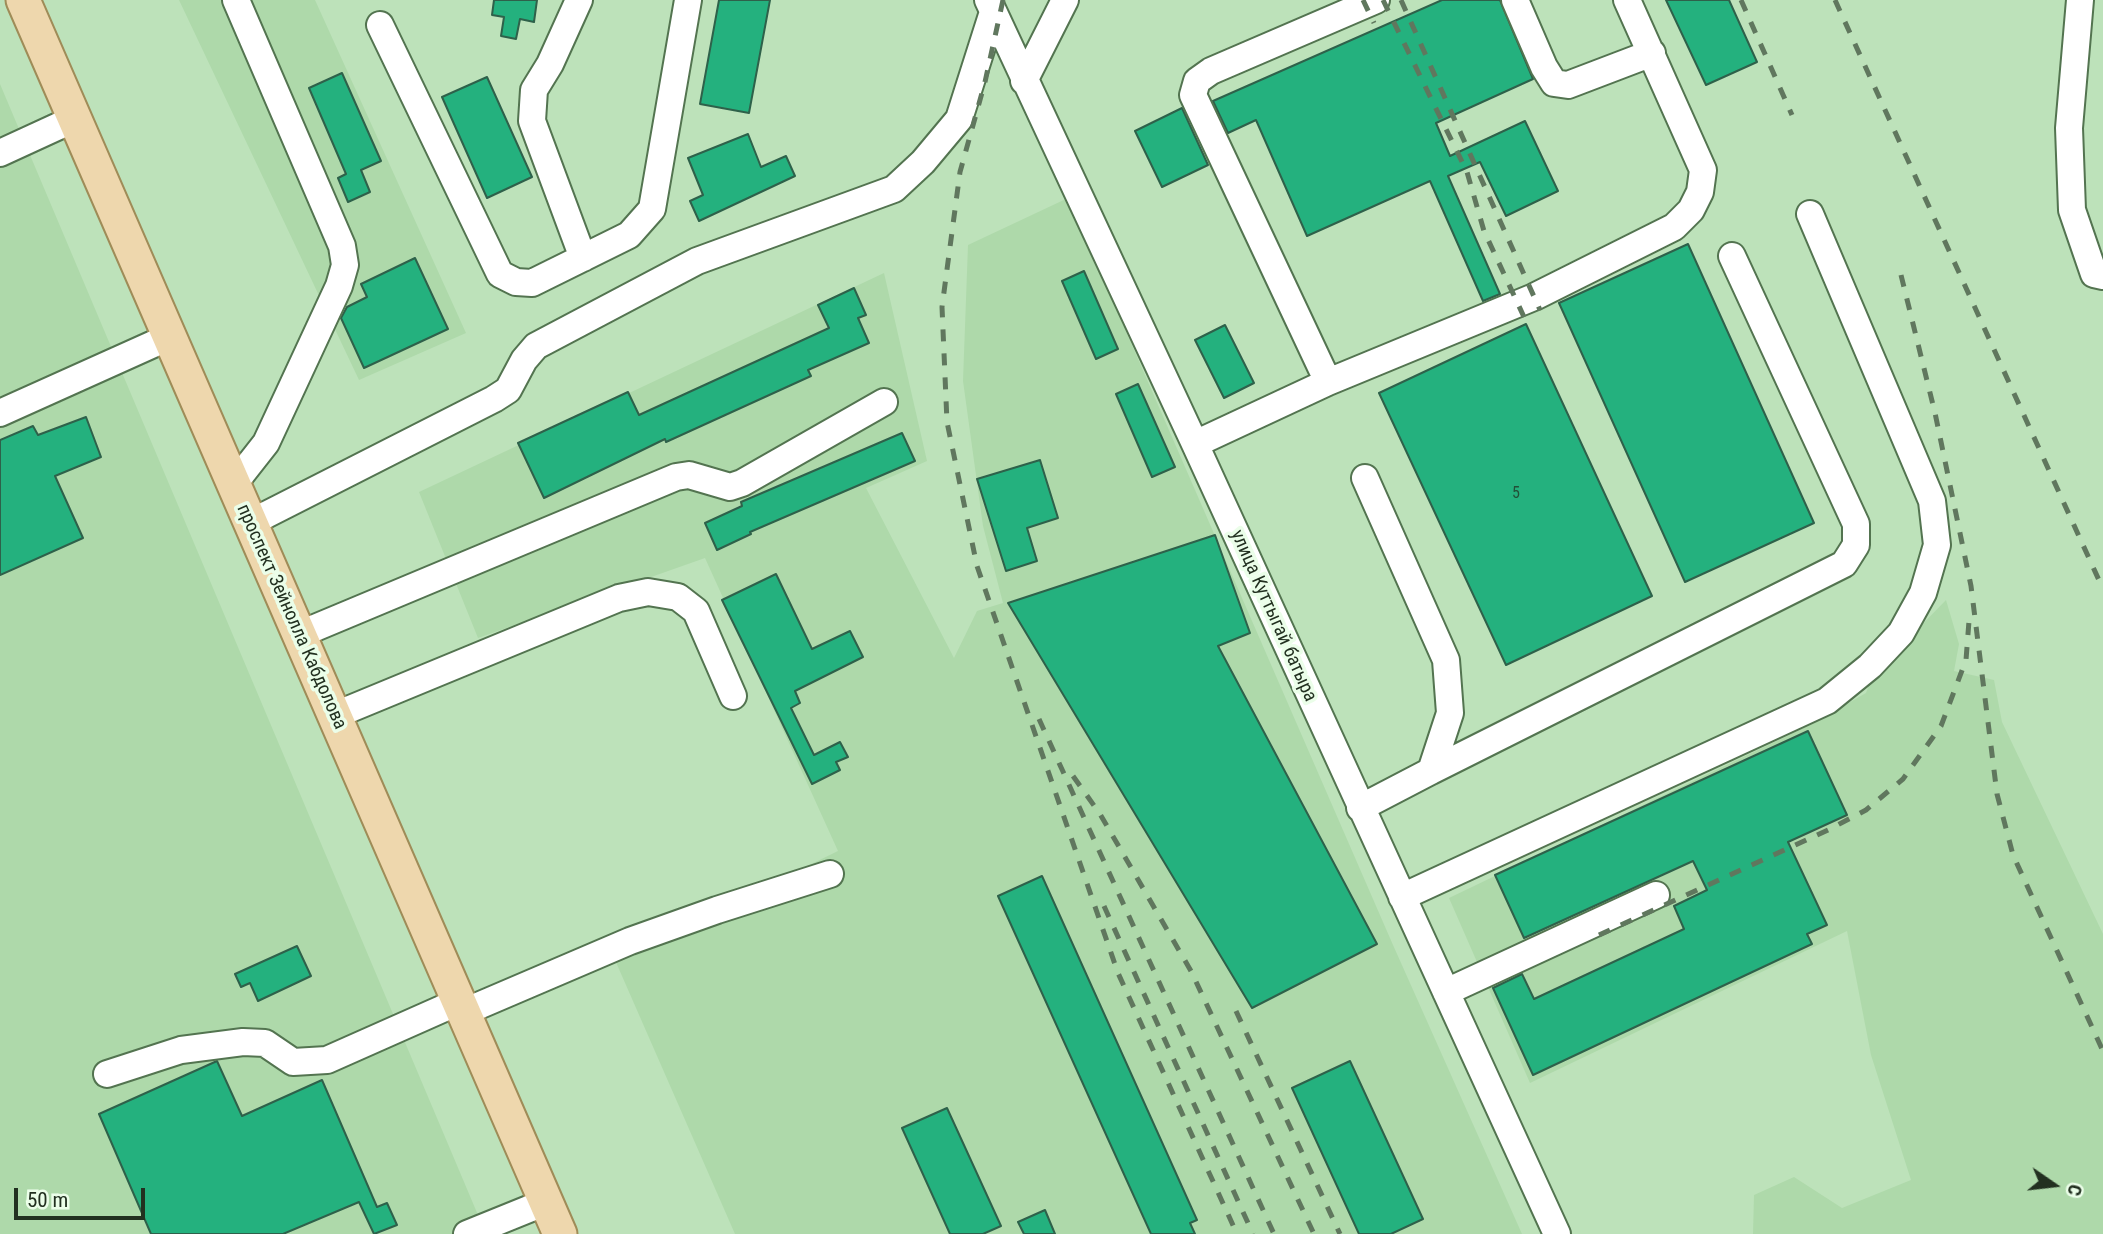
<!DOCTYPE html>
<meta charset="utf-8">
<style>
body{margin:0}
#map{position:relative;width:2103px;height:1234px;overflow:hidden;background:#bde2ba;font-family:"Roboto Condensed",sans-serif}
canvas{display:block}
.north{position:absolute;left:2019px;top:1150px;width:70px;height:70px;-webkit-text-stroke:5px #ebfee9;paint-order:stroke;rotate:104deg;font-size:19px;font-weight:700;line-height:28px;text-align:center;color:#223020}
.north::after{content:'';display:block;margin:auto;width:24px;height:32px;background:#223020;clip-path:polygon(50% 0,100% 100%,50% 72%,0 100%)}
.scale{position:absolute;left:14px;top:1188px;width:131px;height:32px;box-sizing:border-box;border:4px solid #223020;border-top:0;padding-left:9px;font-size:21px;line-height:24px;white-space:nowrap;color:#223020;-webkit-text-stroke:5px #ebfee9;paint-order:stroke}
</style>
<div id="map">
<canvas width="2103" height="1234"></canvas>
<div class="north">С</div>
<div class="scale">50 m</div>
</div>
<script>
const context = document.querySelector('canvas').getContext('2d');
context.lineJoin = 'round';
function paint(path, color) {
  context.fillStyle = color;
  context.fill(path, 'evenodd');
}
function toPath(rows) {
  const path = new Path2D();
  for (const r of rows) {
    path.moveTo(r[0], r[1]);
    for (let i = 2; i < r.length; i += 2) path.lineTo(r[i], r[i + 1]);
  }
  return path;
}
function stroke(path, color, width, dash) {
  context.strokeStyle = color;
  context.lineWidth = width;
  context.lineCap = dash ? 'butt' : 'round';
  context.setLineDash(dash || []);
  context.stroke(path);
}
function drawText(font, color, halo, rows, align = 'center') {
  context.font = font + ' "Roboto Condensed",sans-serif';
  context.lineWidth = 7;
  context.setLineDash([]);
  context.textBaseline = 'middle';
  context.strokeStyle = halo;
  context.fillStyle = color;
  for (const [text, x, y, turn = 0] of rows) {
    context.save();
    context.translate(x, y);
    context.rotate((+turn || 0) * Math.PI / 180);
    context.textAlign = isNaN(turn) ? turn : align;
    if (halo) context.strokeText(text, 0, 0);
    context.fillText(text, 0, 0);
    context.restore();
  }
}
paint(toPath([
 [179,0,315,0,466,333,359,380],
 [0,84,486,1234,0,1234],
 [1068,198,1393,945,1522,1234,735,1234,615,960,838,851,705,558,478,638,419,492,884,273,927,461,866,488,954,658,977,611,1003,603,983,526,963,381,968,245],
 [1946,600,1959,644,1954,671,1994,680,2002,722,2103,934,2103,1234,1753,1234,1754,1195,1794,1177,1842,1208,1911,1180,1871,1055,1847,931,1530,1083,1449,898,1810,725,1866,693,1872,676]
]), '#aed9aa');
const building = toPath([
 [494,0,537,0,534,22,520,19,516,39,501,36,504,17,492,15,494,0],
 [719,0,770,0,749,113,700,104,719,0],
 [1442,0,1500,0,1533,79,1436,123,1450,156,1525,121,1558,191,1506,216,1480,162,1448,176,1500,294,1483,301,1430,181,1307,236,1256,120,1228,133,1213,101,1442,0],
 [1666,0,1729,0,1757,62,1706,85,1666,0],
 [342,73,381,161,361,170,370,192,348,202,338,178,346,174,309,88,342,73],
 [487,77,532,177,487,198,442,97,487,77],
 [1182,108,1208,165,1162,187,1135,131,1182,108],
 [748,134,761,167,786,156,795,176,699,221,690,201,703,195,688,158,748,134],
 [1688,244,1814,523,1685,582,1559,303,1688,244],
 [415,258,448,329,364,368,341,318,347,307,367,297,361,284,415,258],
 [1084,271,1118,349,1096,359,1062,281,1084,271],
 [854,288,866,315,858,318,869,343,808,370,811,376,666,442,665,439,544,498,518,443,628,392,639,415,829,328,818,305,854,288],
 [1526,324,1652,596,1506,665,1379,393,1526,324],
 [1225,325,1254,383,1224,398,1195,340,1225,325],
 [1138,384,1175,467,1152,477,1116,394,1138,384],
 [86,417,101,457,55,476,83,538,0,575,0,440,33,426,38,435,86,417],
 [902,433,915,461,750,532,751,534,717,550,705,523,742,506,741,502,902,433],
 [1040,460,1058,518,1027,528,1037,561,1006,571,977,479,1040,460],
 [1215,535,1250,633,1218,646,1377,944,1252,1008,1008,603,1215,535],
 [776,574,812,649,850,631,863,657,795,691,800,703,791,708,814,755,840,742,848,757,836,762,840,770,812,784,722,600,776,574],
 [1808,731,1847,815,1788,842,1827,925,1807,934,1812,944,1533,1075,1493,988,1522,974,1534,999,1684,929,1674,906,1707,890,1693,861,1524,938,1495,875,1808,731],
 [1042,876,1197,1220,1190,1223,1195,1234,1151,1234,998,896,1042,876],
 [297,946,311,976,258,1001,250,983,241,987,235,974,297,946],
 [217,1061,242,1116,322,1080,377,1207,387,1203,397,1225,374,1234,359,1202,283,1234,151,1234,99,1114,217,1061],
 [1350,1061,1423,1219,1391,1234,1359,1234,1292,1088,1350,1061],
 [947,1108,1001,1226,983,1234,950,1234,902,1128,947,1108],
 [1045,1210,1055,1234,1024,1234,1018,1222,1045,1210]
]);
paint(building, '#24b17e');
stroke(building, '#2e614a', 2);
const minor = toPath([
 [579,0,550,64,534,90,532,121,583,258],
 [988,0,1195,444,1557,1234],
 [1515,0,1544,67,1554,83,1568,85,1652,53],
 [2080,0,2069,128,2072,210,2094,274,2103,276],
 [380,25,500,274,516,282,532,283,629,235,652,209,688,0],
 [1024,81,1065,0],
 [0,153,74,119],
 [1328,382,1193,95,1197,81,1211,71,1376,0],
 [0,413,169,337],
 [1195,444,1328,382,1534,297,1674,227,1691,210,1700,192,1703,170,1627,0],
 [233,485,266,443,339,286,345,265,342,246,236,0],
 [250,523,494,399,508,390,524,360,536,346,697,261,894,189,923,162,959,119,993,12],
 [298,635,676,477,689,475,730,487,742,483,884,402],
 [333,716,619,598,648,592,678,597,696,611,733,696],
 [1431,771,1844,564,1856,545,1856,524,1732,256],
 [1360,808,1431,771,1450,713,1446,660,1365,478],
 [1402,897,1827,701,1870,666,1901,633,1923,593,1937,545,1932,501,1810,214],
 [1446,992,1656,895],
 [464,1012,630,941,717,910,830,874],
 [107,1074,181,1050,243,1042,265,1043,293,1062,327,1060,460,1001],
 [467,1234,546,1202]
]);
const major = toPath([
 [23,0,560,1234]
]);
stroke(minor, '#537450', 30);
stroke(major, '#9f8c58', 37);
stroke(minor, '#fff', 26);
stroke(major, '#eed7ad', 33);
stroke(toPath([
 [1003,0,985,82,960,172,942,307,947,422,977,566,1118,973,1237,1234],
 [1363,0,1374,23],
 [1383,0,1467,172,1484,231,1524,317],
 [1401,0,1540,310],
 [1741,0,1792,115],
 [1835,0,2103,589],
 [1901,275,1935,413,1971,586,1997,794,2013,855,2103,1051],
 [1039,719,1274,1234],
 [1073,776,1100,814,1191,971,1314,1234],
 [1104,906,1253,1234],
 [1599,935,1830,829,1866,810,1903,779,1941,726,1966,660,1969,621],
 [1236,1011,1340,1234]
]), '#60775e', 5, [12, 12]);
drawText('16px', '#225038', null, [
 ["5",1516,494]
]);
drawText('19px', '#223020', '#ebfee9', [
 ["улица Куттыгай батыра",1273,616,66],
 ["проспект Зейнолла Кабдолова",291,617,66]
]);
</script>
